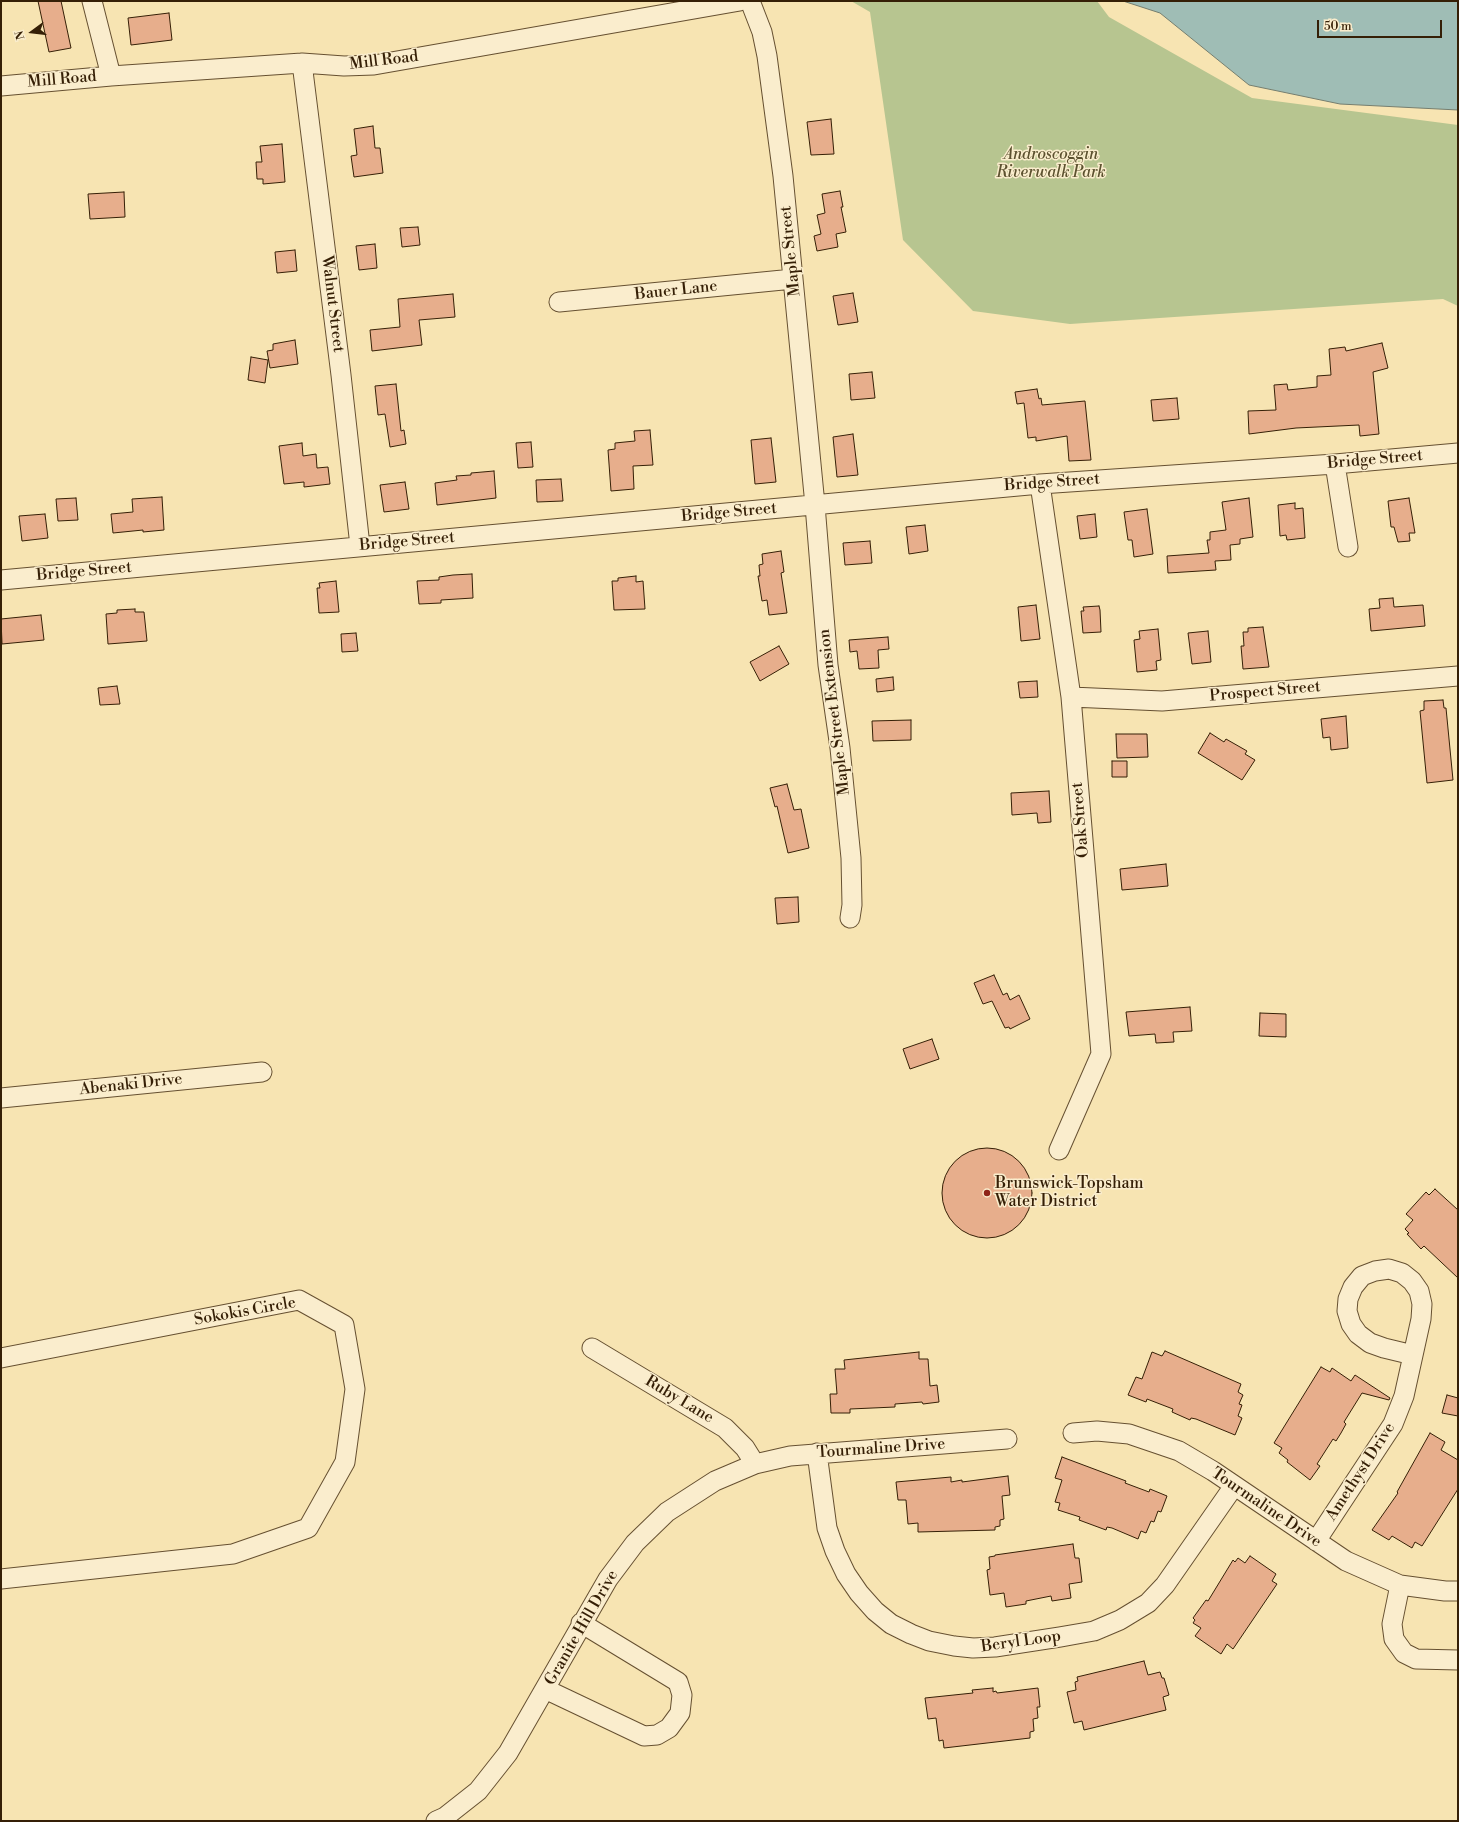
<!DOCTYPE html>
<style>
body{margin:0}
#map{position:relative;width:1459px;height:1822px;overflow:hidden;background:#f7e4b2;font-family:"Libre Bodoni",serif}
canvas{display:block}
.frame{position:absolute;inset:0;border:2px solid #351f06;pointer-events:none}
.north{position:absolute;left:12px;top:12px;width:40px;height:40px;-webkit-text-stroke:3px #faedcd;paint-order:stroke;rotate:255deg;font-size:11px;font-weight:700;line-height:16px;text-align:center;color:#351f06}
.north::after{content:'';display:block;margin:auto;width:14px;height:18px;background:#351f06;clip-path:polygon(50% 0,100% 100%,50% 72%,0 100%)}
.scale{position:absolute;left:1317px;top:20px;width:125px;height:18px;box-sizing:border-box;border:2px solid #351f06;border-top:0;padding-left:5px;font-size:12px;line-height:14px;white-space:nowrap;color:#351f06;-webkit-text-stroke:3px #faedcd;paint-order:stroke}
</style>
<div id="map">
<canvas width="1459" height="1822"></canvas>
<div class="frame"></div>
<div class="north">N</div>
<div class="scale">50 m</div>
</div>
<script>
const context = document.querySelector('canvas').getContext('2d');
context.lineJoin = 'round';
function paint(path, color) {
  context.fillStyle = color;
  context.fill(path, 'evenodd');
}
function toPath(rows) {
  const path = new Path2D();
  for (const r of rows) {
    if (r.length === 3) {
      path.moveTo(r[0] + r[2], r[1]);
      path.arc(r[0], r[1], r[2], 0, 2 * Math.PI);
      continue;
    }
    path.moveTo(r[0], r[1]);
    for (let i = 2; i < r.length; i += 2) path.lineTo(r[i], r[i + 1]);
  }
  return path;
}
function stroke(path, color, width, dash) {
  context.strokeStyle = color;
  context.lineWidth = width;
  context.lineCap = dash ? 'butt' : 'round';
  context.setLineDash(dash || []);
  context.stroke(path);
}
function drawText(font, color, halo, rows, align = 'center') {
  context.font = font + ' "Libre Bodoni",serif';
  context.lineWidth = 3;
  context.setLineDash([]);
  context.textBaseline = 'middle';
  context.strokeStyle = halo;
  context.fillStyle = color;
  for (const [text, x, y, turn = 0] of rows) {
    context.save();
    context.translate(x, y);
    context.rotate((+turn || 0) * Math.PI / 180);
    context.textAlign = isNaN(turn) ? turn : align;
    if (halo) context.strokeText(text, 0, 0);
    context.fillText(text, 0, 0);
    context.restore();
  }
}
paint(toPath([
 [851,1,1097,1,1109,17,1252,98,1458,125,1458,306,1443,299,1070,324,973,311,903,240,870,12]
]), '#b7c590');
const water = toPath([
 [1123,1,1458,1,1458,110,1340,104,1249,85,1160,13,1123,1]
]);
paint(water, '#9fbdb5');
stroke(water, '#757e6f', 1);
const building = toPath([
 [38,1,61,1,71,48,49,52,38,1],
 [169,13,172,40,131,45,128,18,169,13],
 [831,119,834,154,811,155,807,122,831,119],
 [373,126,375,148,380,148,383,173,354,177,351,156,357,155,354,129,373,126],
 [282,144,285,182,263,184,263,179,257,179,256,162,262,162,260,146,282,144],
 [840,191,843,207,841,207,846,232,836,234,838,247,817,251,814,236,821,234,817,215,825,213,822,194,840,191],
 [124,192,125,217,90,219,88,194,124,192],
 [418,227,420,245,402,247,400,228,418,227],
 [375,244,377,268,359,270,356,246,375,244],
 [295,250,297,271,277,273,275,252,295,250],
 [853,293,858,322,838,325,833,296,853,293],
 [453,294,455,317,419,320,422,345,372,351,370,330,400,327,398,299,453,294],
 [295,340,298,364,270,368,267,351,273,350,273,344,295,340],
 [1382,343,1388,368,1373,372,1379,434,1360,436,1359,425,1296,428,1249,434,1248,411,1276,410,1274,385,1287,384,1288,390,1317,387,1317,376,1331,375,1329,349,1345,347,1346,351,1382,343],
 [251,357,268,360,265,383,248,380,251,357],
 [872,372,875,398,851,400,849,374,872,372],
 [396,384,401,431,404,430,406,444,390,447,385,414,378,415,375,386,396,384],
 [1037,389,1039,399,1041,398,1042,405,1085,401,1091,460,1069,461,1067,436,1036,441,1036,437,1028,438,1024,403,1017,404,1015,392,1037,389],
 [1177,398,1179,419,1153,421,1151,400,1177,398],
 [650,430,653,465,633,466,634,489,611,491,608,450,615,449,615,443,635,441,634,431,650,430],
 [853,434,858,475,837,477,833,437,853,434],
 [771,438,776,482,755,484,751,440,771,438],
 [531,442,533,467,518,468,516,443,531,442],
 [302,443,303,456,316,454,317,468,328,467,330,484,304,487,304,482,284,484,279,446,302,443],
 [494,471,496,498,437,505,435,483,457,480,456,476,471,475,471,473,494,471],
 [561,479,563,501,537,502,536,480,561,479],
 [405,482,409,509,384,512,380,485,405,482],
 [162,497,164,530,143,532,143,530,113,533,111,514,133,512,132,499,162,497],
 [76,498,78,520,58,521,56,499,76,498],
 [1249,498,1253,537,1240,539,1240,544,1230,545,1231,560,1215,561,1216,570,1168,573,1167,556,1209,553,1207,540,1210,540,1210,532,1226,530,1222,502,1249,498],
 [1409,498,1415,533,1409,533,1410,541,1398,542,1394,527,1391,527,1388,501,1409,498],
 [1295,503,1295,509,1303,508,1305,538,1287,540,1286,535,1280,536,1278,505,1295,503],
 [1147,509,1153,554,1134,557,1132,540,1128,540,1124,512,1147,509],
 [45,514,48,538,22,541,19,516,45,514],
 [1095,514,1097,537,1080,539,1077,516,1095,514],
 [925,525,928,551,909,554,906,527,925,525],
 [870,541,872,563,845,565,843,543,870,541],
 [781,551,784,572,781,573,787,613,769,615,767,600,762,601,758,576,760,576,759,565,763,564,762,554,781,551],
 [472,574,473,598,441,600,441,603,419,604,417,581,439,580,439,577,453,575,472,574],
 [636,576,636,582,643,581,645,609,614,610,612,581,618,581,618,578,636,576],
 [336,581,339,612,319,613,317,588,320,588,319,583,336,581],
 [1393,598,1394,607,1423,605,1425,626,1371,631,1369,609,1380,608,1379,599,1393,598],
 [1036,605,1040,639,1021,641,1018,607,1036,605],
 [1099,606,1100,610,1101,632,1083,633,1081,611,1084,611,1083,607,1099,606],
 [135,609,135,612,144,612,147,641,108,644,106,614,117,613,117,610,135,609],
 [41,615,44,640,2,644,1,619,41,615],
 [1263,627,1269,667,1243,669,1241,646,1244,646,1243,632,1248,632,1248,628,1263,627],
 [1158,629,1161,660,1156,661,1157,670,1137,672,1134,640,1140,639,1139,631,1158,629],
 [1208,631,1211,662,1192,664,1188,633,1208,631],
 [356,633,358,651,342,652,341,634,356,633],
 [888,637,889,649,878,650,879,668,859,669,857,651,850,652,849,640,888,637],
 [779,646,789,664,760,681,750,662,779,646],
 [893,677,894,690,877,692,876,679,893,677],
 [1037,681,1038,697,1020,698,1018,682,1037,681],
 [117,686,120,704,100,705,98,688,117,686],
 [1443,700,1444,708,1446,708,1453,780,1427,783,1420,711,1424,710,1424,701,1443,700],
 [1346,716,1348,748,1331,750,1330,737,1323,738,1321,719,1346,716],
 [911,720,911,740,873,741,872,721,911,720],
 [1210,733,1224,742,1226,739,1247,751,1245,754,1255,760,1242,780,1198,753,1210,733],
 [1116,734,1147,734,1148,757,1117,758,1116,734],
 [1112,761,1127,761,1127,777,1112,777,1112,761],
 [787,784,794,810,801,809,809,848,788,853,777,806,775,807,770,788,787,784],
 [1049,791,1051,822,1038,823,1037,813,1012,815,1011,793,1049,791],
 [1166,864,1168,886,1122,890,1120,869,1166,864],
 [798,897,799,922,777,924,775,898,798,897],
 [994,975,1003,995,1007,993,1010,1000,1019,995,1030,1019,1010,1029,1009,1027,1005,1028,992,1001,983,1004,974,983,994,975],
 [1190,1007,1192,1031,1173,1032,1174,1042,1156,1043,1155,1034,1129,1036,1126,1012,1190,1007],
 [1260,1013,1286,1014,1286,1037,1259,1036,1260,1013],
 [932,1039,939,1059,910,1069,903,1049,932,1039],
 [987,1193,45],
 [1435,1189,1458,1210,1458,1278,1424,1246,1421,1249,1407,1234,1409,1233,1405,1229,1413,1220,1406,1214,1426,1192,1429,1195,1435,1189],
 [1165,1351,1241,1384,1238,1392,1243,1395,1239,1404,1242,1405,1238,1416,1242,1418,1235,1435,1196,1419,1191,1418,1190,1420,1172,1412,1173,1409,1147,1399,1146,1402,1128,1395,1136,1377,1142,1379,1152,1352,1162,1356,1165,1351],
 [919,1352,919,1359,928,1359,930,1386,937,1385,939,1402,923,1404,922,1402,895,1404,895,1407,850,1409,850,1413,831,1413,830,1394,837,1394,835,1369,845,1369,844,1360,919,1352],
 [1321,1367,1330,1372,1332,1368,1351,1381,1355,1375,1390,1398,1389,1400,1362,1393,1344,1422,1346,1424,1341,1433,1336,1441,1333,1439,1317,1464,1320,1466,1310,1480,1287,1462,1288,1460,1279,1453,1282,1448,1274,1443,1321,1367],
 [1447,1395,1458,1398,1458,1416,1442,1413,1447,1395],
 [1430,1433,1445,1442,1441,1450,1458,1460,1458,1489,1422,1546,1415,1542,1412,1548,1392,1536,1389,1540,1372,1530,1398,1493,1397,1492,1430,1433],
 [1062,1457,1126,1481,1125,1483,1149,1492,1150,1489,1167,1496,1161,1512,1158,1511,1154,1522,1151,1521,1146,1533,1141,1531,1138,1539,1112,1528,1107,1527,1106,1530,1079,1520,1080,1517,1058,1510,1060,1503,1055,1502,1062,1480,1055,1478,1062,1457],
 [1008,1476,1010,1495,1002,1496,1004,1519,1000,1520,1000,1526,995,1527,995,1530,918,1532,918,1523,908,1524,906,1500,898,1500,896,1482,951,1477,951,1482,962,1480,962,1482,1008,1476],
 [1073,1544,1075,1558,1079,1558,1082,1582,1069,1584,1071,1598,1052,1601,1051,1596,1026,1601,1026,1604,1006,1607,1004,1593,990,1595,987,1570,990,1569,989,1557,995,1556,995,1555,1073,1544],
 [1250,1556,1276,1574,1272,1581,1277,1584,1233,1649,1227,1644,1221,1654,1195,1636,1201,1628,1193,1623,1195,1620,1193,1618,1206,1600,1208,1601,1233,1560,1235,1562,1238,1558,1245,1563,1250,1556],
 [1144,1661,1148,1675,1160,1672,1162,1678,1164,1678,1169,1695,1163,1697,1166,1710,1084,1730,1082,1721,1074,1723,1067,1692,1076,1690,1075,1682,1078,1681,1077,1677,1144,1661],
 [993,1688,993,1692,996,1691,997,1693,1038,1688,1040,1707,1037,1707,1038,1718,1033,1719,1034,1731,1030,1732,1030,1738,944,1748,943,1740,939,1741,936,1718,928,1719,925,1698,973,1693,972,1690,993,1688]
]);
paint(building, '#e7ae8c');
stroke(building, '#351f06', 1);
const minor = toPath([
 [92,1,111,76],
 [750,1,762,32,767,56,783,176,815,505,828,665,840,748,851,858,852,905,850,918],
 [302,63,341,375,360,546],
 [1,86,111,76,302,63,344,66,374,65,740,1],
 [559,302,793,279],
 [1335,464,1348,547],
 [1040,484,1071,697,1101,1054,1059,1150],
 [1,580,1040,484,1335,464,1458,453],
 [1071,697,1162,701,1458,676],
 [1,1098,262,1072],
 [592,1348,725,1428,745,1448,755,1464],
 [1,1358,299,1300,344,1325,355,1389,345,1462,308,1528,233,1554,1,1579],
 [1073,1433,1097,1431,1129,1434,1179,1451,1213,1471,1346,1561,1400,1585,1445,1591,1458,1591],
 [817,1453,827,1528,835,1551,846,1574,859,1593,875,1611,891,1624,911,1634,929,1641,954,1646,973,1648,995,1647,1060,1637,1094,1631,1120,1620,1148,1603,1165,1585,1234,1486],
 [1316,1541,1393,1424,1404,1396,1421,1319,1422,1304,1419,1291,1412,1281,1402,1273,1389,1269,1375,1271,1362,1276,1353,1287,1348,1299,1347,1311,1351,1324,1358,1334,1370,1343,1384,1348,1413,1355],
 [1400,1585,1392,1624,1394,1639,1404,1653,1416,1659,1458,1660],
 [545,1689,644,1736,657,1735,669,1728,680,1713,682,1695,678,1682,581,1623],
 [436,1821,445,1817,478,1791,508,1753,608,1579,635,1543,667,1512,715,1481,755,1464,790,1456,1007,1439]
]);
stroke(minor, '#665031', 21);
stroke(minor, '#faedcd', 19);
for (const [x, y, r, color] of [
 [987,1193,4,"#8f2418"]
]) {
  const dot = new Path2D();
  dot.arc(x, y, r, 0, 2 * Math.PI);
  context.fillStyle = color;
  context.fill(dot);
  stroke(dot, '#faedcd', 1.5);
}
drawText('16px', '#351f06', '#faedcd', [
 ["Mill Road",384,61,-7],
 ["Mill Road",62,80,-5],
 ["Maple Street",791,251,-96],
 ["Bauer Lane",676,291,-6],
 ["Walnut Street",332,304,83],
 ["Bridge Street",1375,460,-5],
 ["Bridge Street",1052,483,-4],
 ["Bridge Street",729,513,-5],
 ["Bridge Street",407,542,-5],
 ["Bridge Street",84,572,-5],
 ["Prospect Street",1265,692,-5],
 ["Maple Street Extension",835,712,-97],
 ["Oak Street",1081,820,-95],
 ["Abenaki Drive",131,1085,-6],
 ["Sokokis Circle",245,1312,-10],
 ["Ruby Lane",679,1400,31],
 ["Tourmaline Drive",881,1449,-4],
 ["Amethyst Drive",1361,1472,-57],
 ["Tourmaline Drive",1266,1508,34],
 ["Granite Hill Drive",582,1628,-60],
 ["Beryl Loop",1021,1642,-8]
]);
drawText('italic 16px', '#5c512f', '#faedcd', [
 ["Androscoggin",1051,155],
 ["Riverwalk Park",1051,173]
]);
drawText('16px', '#351f06', '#faedcd', [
 ["Brunswick-Topsham",995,1184],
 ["Water District",995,1202]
], 'left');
</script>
